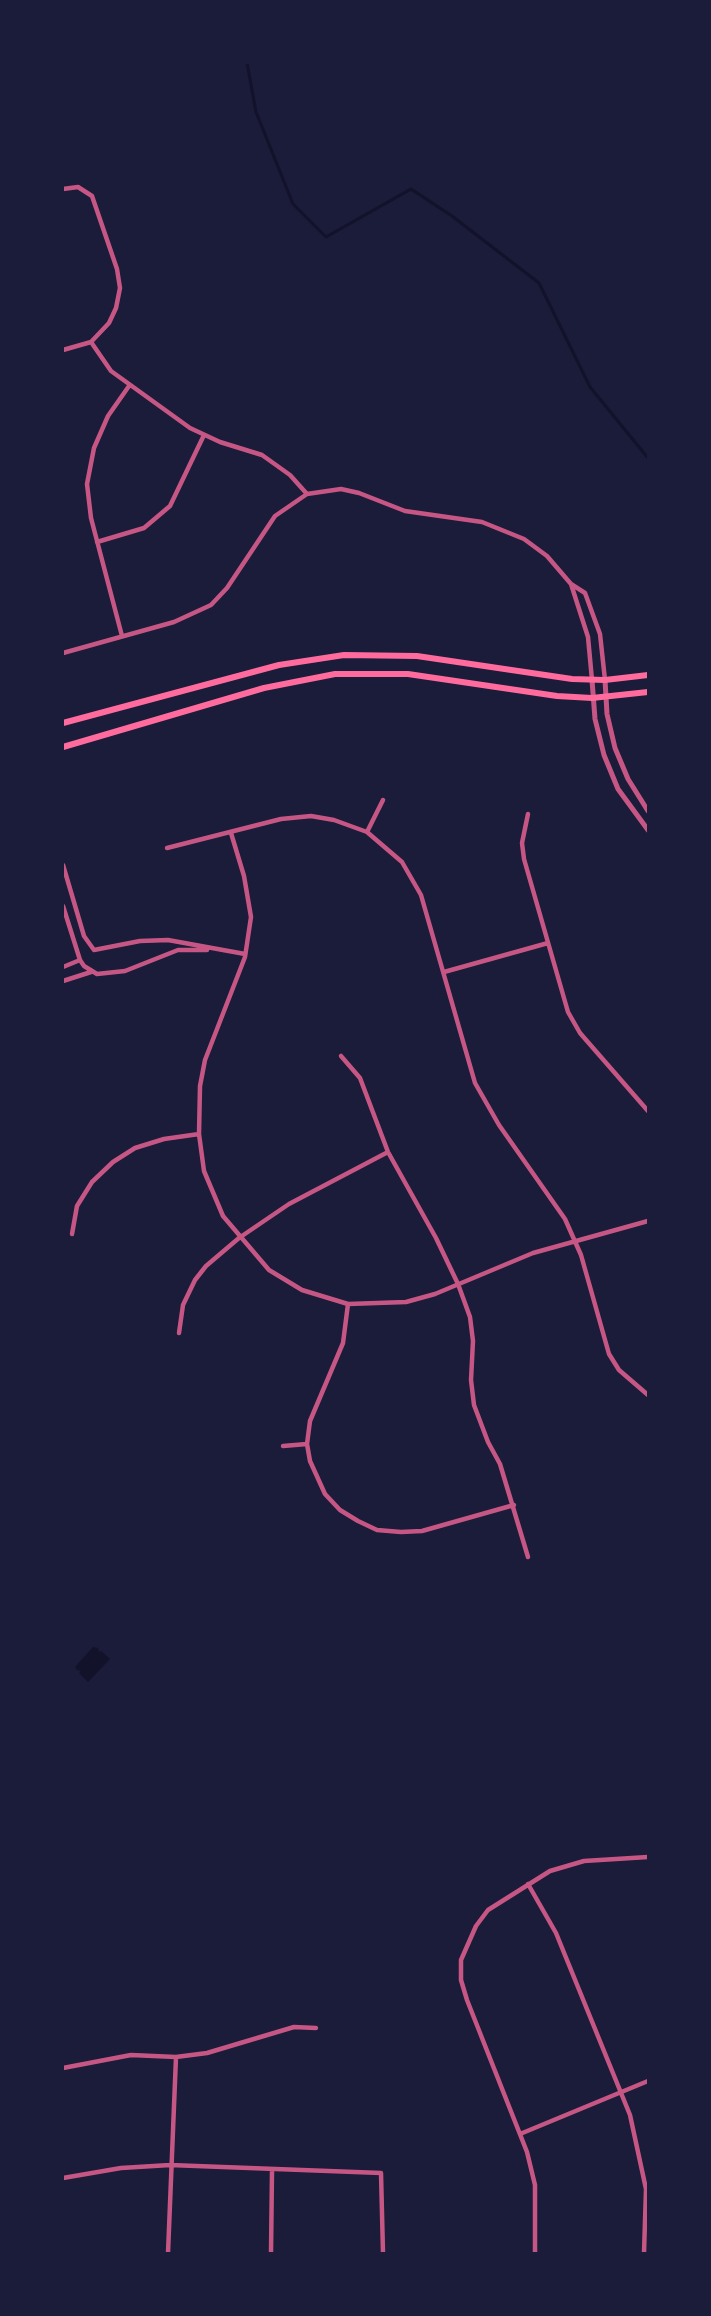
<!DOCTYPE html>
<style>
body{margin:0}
#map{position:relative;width:711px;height:2316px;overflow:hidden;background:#1b1b3a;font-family:Quicksand,sans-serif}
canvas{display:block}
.frame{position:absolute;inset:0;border:64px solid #1b1b3a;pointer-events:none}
</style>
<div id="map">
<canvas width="711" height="2316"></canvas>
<div class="frame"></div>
</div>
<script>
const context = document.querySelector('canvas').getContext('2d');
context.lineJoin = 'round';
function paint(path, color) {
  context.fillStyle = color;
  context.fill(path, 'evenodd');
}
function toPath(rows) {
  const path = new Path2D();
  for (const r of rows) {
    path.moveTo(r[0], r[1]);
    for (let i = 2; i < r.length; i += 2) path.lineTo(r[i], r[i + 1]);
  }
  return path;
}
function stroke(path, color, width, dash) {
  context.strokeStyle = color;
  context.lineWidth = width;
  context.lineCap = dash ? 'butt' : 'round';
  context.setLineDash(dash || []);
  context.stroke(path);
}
paint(toPath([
 [93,1647,98,1648,99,1652,101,1651,110,1659,88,1682,79,1673,81,1671,77,1670,75,1667]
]), '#12122b');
stroke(toPath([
 [247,63,256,112,293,204,326,237,411,189,452,216,539,283,590,387,648,458]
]), '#12122b', 3);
stroke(toPath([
 [63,189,78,187,92,196,117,269,120,288,116,308,109,323,91,342,111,371,190,428,220,442,262,455,290,475,307,494,341,489,359,493,405,511,482,522,524,539,547,556,571,584,585,593,600,634,605,680],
 [63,350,91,342],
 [97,542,144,528,170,506,204,435],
 [571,584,588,637,592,680],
 [122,636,91,518,87,484,94,448,108,416,129,386],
 [63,653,174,622,211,605,227,588,275,516,307,494],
 [528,814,522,843,524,859,568,1012,580,1033,648,1111],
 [367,832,383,800],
 [231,833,244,876,251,917,245,957,205,1060,200,1086,199,1134,204,1171,223,1216,269,1270,302,1290,348,1304,406,1302,435,1294,533,1253,648,1221],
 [167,848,281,819,311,816,334,820,367,832,402,862,421,895,475,1083,499,1125,565,1219,581,1255,609,1354,619,1370,648,1395],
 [63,865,84,936,94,950,140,941,168,940,245,954],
 [63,906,80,960,84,966,97,974,125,971,178,950,207,950],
 [63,967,80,960],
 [444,972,548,943],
 [63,981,91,972],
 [341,1056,360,1078,388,1152,436,1238,458,1284,470,1317,473,1341,471,1380,474,1405,488,1442,500,1464,528,1557],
 [72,1234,77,1206,92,1182,113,1162,135,1148,164,1139,199,1134],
 [348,1304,343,1343,310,1421,307,1444,310,1461,325,1494,340,1510,358,1521,377,1530,401,1532,422,1531,514,1505],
 [179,1333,183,1305,195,1280,206,1266,239,1238,289,1204,388,1152],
 [283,1446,307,1444],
 [528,1884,556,1933,630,2115,646,2189,644,2253],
 [63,2068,131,2055,176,2057,207,2053,294,2027,316,2028],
 [520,2134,648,2081],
 [63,2178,121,2168,170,2165,381,2173,383,2253],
 [168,2253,176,2057],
 [271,2253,272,2171],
 [535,2253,535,2185,527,2152,467,2000,461,1980,461,1960,476,1926,488,1910,550,1871,584,1861,648,1857]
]), '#c65784', 4.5);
stroke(toPath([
 [592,680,595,719,604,755,618,789,648,830],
 [605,680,607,714,615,748,628,779,648,811]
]), '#c65784', 5);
stroke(toPath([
 [63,723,279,665,344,655,417,656,572,679,605,680,648,675],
 [63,747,264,688,335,674,408,674,557,696,592,698,648,692]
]), '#ff6b9d', 6);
</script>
